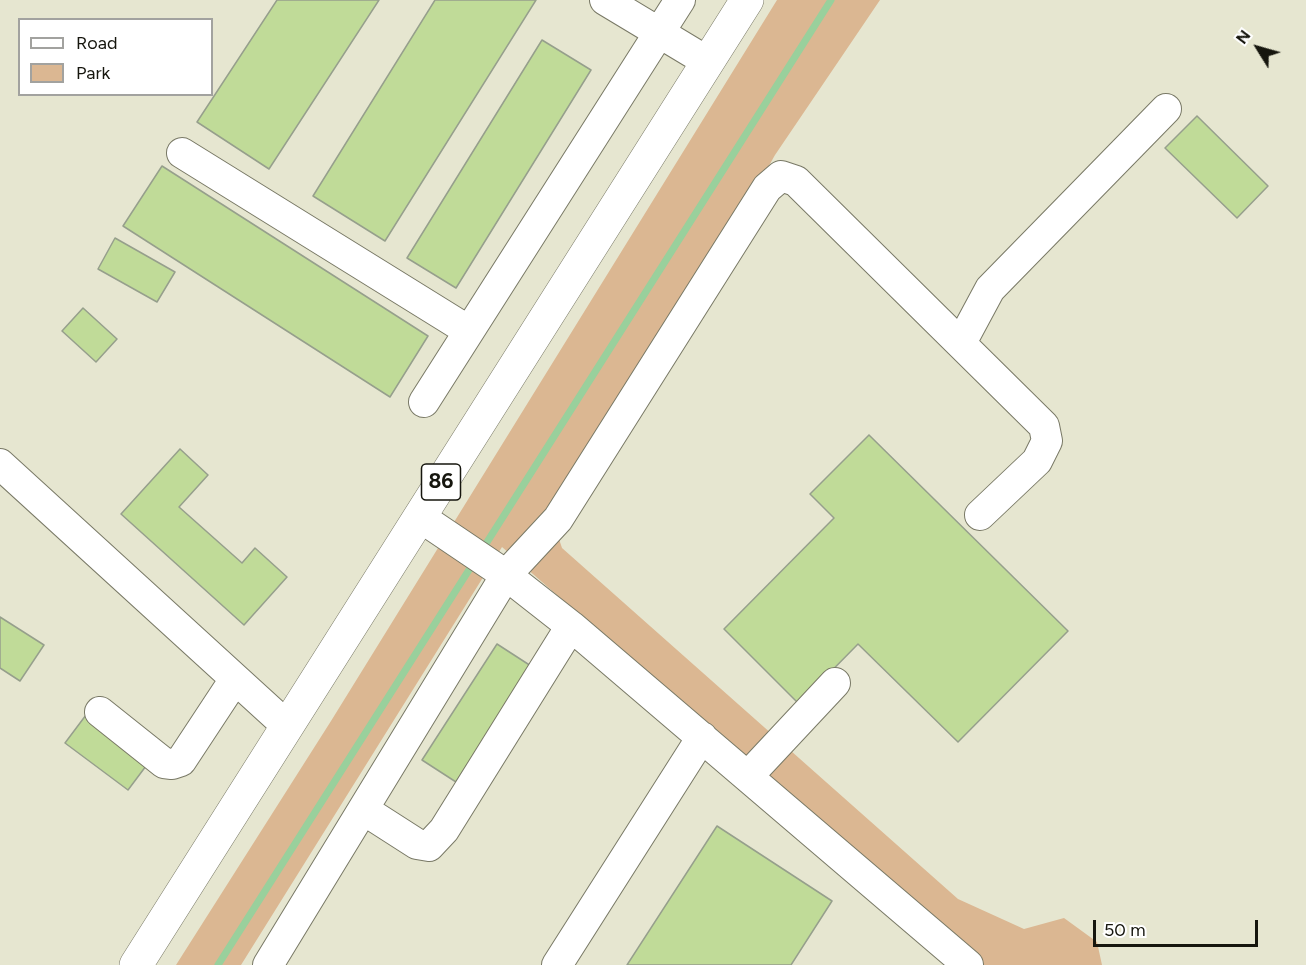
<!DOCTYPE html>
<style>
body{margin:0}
#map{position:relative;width:1306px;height:965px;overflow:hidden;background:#e6e6d0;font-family:Figtree,sans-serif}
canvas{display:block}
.legend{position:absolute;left:18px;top:18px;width:195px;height:78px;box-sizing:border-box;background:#fff;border:2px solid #a2a29f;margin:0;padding:8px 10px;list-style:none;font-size:18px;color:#16160e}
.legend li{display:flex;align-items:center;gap:12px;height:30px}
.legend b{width:30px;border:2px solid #a2a29f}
.north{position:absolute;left:1228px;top:18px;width:60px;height:60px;-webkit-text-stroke:4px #fff;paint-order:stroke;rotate:307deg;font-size:16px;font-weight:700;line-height:24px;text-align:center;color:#16160e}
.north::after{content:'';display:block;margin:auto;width:21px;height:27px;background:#16160e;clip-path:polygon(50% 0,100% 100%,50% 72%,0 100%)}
.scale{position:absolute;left:1093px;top:920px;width:165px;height:27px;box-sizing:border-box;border:3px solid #16160e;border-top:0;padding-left:8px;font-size:18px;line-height:21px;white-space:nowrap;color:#16160e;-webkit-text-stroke:4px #fff;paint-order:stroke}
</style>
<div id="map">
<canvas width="1306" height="965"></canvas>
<ul class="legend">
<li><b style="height:8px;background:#fff"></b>Road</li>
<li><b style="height:16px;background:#dbb792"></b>Park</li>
</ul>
<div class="north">N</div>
<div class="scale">50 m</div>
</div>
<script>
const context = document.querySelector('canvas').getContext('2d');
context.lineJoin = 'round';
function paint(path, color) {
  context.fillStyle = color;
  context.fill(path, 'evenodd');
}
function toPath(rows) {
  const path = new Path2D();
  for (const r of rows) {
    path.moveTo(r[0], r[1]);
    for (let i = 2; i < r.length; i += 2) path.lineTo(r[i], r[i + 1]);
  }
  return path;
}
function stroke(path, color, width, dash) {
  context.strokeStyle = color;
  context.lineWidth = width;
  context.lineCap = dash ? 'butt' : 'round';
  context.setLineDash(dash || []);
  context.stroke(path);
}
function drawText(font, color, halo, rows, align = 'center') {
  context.font = font + ' Figtree,sans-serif';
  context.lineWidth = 4.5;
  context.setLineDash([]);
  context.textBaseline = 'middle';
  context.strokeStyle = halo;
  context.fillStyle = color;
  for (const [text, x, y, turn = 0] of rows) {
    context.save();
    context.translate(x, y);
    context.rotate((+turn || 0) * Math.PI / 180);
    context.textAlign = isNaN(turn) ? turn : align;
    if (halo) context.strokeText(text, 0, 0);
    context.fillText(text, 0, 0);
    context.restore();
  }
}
paint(toPath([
 [777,0,880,0,775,155,653,371,555,527,562,548,958,899,1024,929,1064,918,1097,942,1102,965,980,965,502,547,241,965,176,965,331,721]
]), '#dbb792');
stroke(toPath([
 [482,550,831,0],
 [218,965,474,562]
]), '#99d09c', 7);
const building = toPath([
 [277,0,379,0,269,169,197,122,277,0],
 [435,0,536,0,385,241,313,196,435,0],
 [542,40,591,70,456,288,407,258,542,40],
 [1197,116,1268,186,1237,218,1165,148,1197,116],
 [162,166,428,336,390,397,123,226,162,166],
 [115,238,175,272,157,302,98,269,115,238],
 [83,308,117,339,96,362,62,331,83,308],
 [869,435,1068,631,958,742,858,644,799,704,724,629,834,518,810,494,869,435],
 [180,449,208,475,179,507,242,563,255,548,287,577,244,625,121,514,180,449],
 [0,617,44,645,20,681,0,668,0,617],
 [497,644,531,666,456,782,422,760,497,644],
 [89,711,152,758,128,790,65,743,89,711],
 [717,826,832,901,791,965,627,965,717,826]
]);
paint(building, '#c0db98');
stroke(building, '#969f8c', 1.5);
const minor = toPath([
 [605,0,708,62],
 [182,153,469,331],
 [961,343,990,289,1166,109],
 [424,402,680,0],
 [0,464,287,726],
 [420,517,506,575,571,626,968,965],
 [100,712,164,763,172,764,181,761,235,679],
 [748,776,835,683],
 [364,810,417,844,429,846,444,830,571,626],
 [268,965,506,575,558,519,767,188,781,176,796,181,1044,426,1047,441,1037,461,980,515],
 [557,965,702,737]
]);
const major = toPath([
 [136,965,747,0]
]);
stroke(minor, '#797966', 32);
stroke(major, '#797966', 34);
stroke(minor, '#fff', 30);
stroke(major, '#fff', 33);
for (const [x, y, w] of [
 [441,482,39]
]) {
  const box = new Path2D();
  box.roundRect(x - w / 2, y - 18, w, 36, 4.5);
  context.fillStyle = '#fff';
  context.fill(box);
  stroke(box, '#16160e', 1.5);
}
drawText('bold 21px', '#16160e', null, [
 ["86",441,482]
]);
</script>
